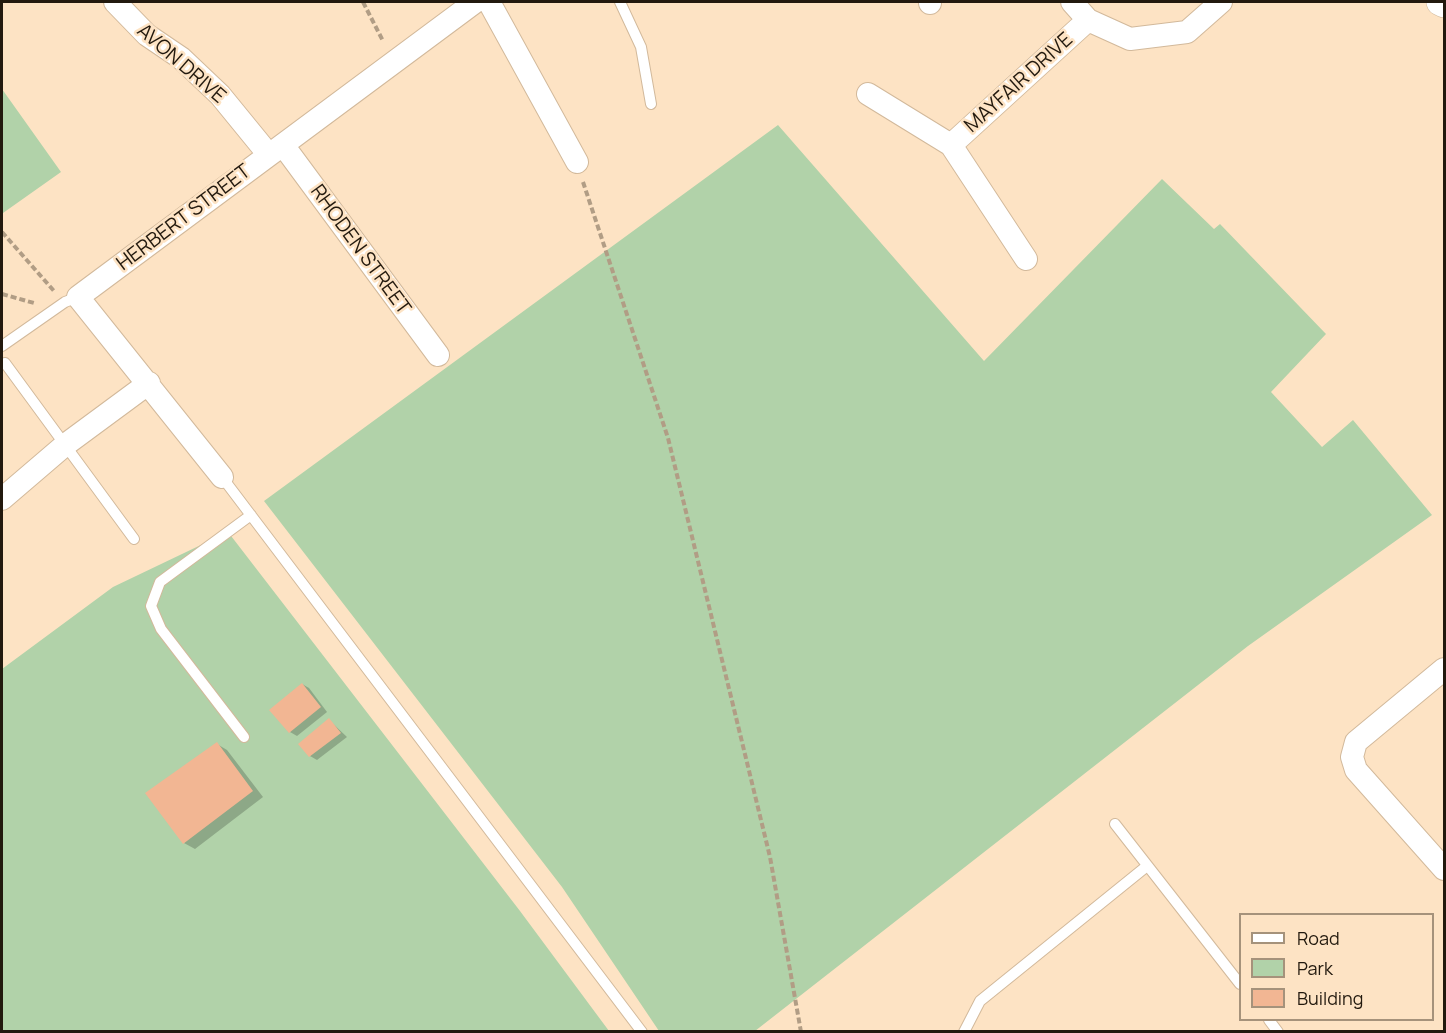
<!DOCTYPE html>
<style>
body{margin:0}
#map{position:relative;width:1446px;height:1033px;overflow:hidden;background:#fde3c4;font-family:Manrope,sans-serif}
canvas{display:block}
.frame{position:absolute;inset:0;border:3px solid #22190e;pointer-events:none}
.legend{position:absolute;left:1239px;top:913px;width:195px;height:108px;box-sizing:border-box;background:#fde3c4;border:2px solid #a5927b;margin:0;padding:8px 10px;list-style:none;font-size:18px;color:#22190e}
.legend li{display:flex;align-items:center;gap:12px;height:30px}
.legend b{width:30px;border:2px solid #a5927b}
</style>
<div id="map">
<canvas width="1446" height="1033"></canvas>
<div class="frame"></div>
<ul class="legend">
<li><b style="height:8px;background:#fff"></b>Road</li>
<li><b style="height:16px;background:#b1d2a9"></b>Park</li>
<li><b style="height:16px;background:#f2b693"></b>Building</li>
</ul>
</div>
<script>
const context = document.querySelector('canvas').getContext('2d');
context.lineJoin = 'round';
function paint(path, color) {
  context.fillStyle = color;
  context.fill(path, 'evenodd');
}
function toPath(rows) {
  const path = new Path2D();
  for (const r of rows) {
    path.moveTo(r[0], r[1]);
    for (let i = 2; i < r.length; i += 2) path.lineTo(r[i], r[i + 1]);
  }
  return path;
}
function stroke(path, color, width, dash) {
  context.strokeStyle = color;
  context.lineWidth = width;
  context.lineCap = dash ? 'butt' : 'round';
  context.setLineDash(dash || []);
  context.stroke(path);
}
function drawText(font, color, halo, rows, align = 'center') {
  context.font = font + ' Manrope,sans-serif';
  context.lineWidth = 5;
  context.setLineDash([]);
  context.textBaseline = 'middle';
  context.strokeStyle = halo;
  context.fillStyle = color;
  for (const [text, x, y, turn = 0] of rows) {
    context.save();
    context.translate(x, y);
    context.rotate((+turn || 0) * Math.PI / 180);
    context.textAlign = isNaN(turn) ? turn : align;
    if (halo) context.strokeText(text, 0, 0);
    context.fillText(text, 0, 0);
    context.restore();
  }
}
paint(toPath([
 [2,89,61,172,3,213,2,212],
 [778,125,984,361,1162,179,1214,229,1220,224,1326,334,1271,392,1322,447,1353,420,1432,515,1248,646,755,1031,659,1031,562,887,264,501],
 [228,532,520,911,609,1031,2,1032,2,669,113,587]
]), '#b1d2a9');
paint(toPath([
 [302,684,309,688,327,712,297,736,290,732],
 [329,720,347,737,317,760,310,756],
 [217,744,227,750,263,797,195,849,184,843]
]), '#0003');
paint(toPath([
 [302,683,321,707,289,733,269,710],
 [329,718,341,733,309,757,298,744],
 [217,742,253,791,183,844,145,793]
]), '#f2b693');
const service = toPath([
 [620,2,641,47,651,104],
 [2,346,65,302,78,297],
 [5,363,134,539],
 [222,477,642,1032],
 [244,737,161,629,151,606,160,582,251,515],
 [1115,824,1240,984],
 [1269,1020,1278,1032],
 [964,1032,980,1001,1147,866]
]);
const minor = toPath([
 [115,2,147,35,181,58,220,95,269,155],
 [489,2,577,162],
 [930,2,930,3],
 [1072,2,1088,20,1130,39,1187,32,1221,2],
 [868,94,951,145,1026,259],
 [283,145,438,355],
 [951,145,1088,20],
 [222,477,78,297,475,2],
 [2,499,65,445,149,383],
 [1444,669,1356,742,1352,757,1356,770,1444,869]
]);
const tertiary = toPath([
 [1440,2,1444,4]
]);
stroke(service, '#d2b99b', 12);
stroke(minor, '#d2b99b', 24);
stroke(tertiary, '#d2b99b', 28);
stroke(toPath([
 [363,2,383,41],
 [583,182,668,438,770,857,801,1032],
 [2,232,54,291],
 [2,294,34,303]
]), '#b19d85', 4, [6, 3]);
stroke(service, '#fff', 10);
stroke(minor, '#fff', 22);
stroke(tertiary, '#fff', 27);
drawText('20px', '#22190e', '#fde3c4', [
 ["AVON DRIVE",181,64,41],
 ["MAYFAIR DRIVE",1019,83,-42],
 ["HERBERT STREET",184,218,-37],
 ["RHODEN STREET",360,250,54]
]);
</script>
